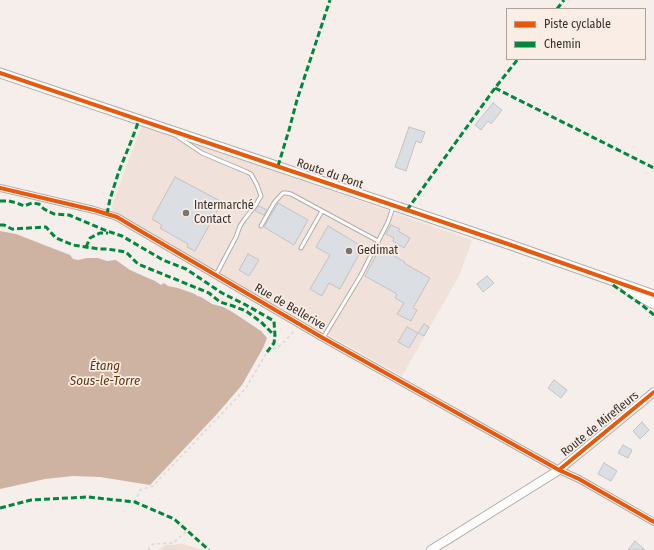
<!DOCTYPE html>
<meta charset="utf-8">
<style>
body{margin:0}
#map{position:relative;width:654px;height:550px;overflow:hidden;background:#f5eeea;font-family:"Fira Sans Condensed",sans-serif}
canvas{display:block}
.legend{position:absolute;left:506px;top:8px;width:140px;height:52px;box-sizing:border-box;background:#faede5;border:1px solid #aca29c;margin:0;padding:5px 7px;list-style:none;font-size:12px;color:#37322f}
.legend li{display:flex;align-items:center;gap:8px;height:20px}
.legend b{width:20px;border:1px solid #aca29c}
</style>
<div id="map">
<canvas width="654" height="550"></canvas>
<ul class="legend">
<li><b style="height:5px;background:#e8590c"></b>Piste cyclable</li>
<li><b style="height:5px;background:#00873e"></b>Chemin</li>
</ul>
</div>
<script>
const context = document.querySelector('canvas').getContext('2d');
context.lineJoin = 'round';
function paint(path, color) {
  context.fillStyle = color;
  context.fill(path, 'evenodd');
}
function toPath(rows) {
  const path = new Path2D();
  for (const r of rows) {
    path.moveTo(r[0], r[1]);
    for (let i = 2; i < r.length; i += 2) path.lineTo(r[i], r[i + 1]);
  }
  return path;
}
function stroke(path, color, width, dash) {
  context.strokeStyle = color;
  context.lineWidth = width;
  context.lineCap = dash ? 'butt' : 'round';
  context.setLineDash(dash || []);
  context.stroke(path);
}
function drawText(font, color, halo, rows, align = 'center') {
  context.font = font + ' "Fira Sans Condensed",sans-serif';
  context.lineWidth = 3.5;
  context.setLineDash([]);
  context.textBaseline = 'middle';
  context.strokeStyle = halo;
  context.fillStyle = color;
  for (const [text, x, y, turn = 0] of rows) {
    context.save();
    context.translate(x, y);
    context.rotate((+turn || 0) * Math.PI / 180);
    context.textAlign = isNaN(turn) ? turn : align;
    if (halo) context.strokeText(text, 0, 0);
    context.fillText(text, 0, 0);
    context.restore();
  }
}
paint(toPath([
 [142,125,472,240,460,274,402,376,224,276,112,211,112,205]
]), '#f0e1da');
paint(toPath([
 [183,544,203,550,159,550,165,545]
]), '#eeded5');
paint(toPath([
 [0,231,16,234,70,255,73,259,78,260,87,258,98,258,107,261,116,260,130,270,148,278,155,281,161,285,164,283,168,286,178,288,195,294,197,296,201,297,212,304,223,307,234,313,261,331,267,338,263,348,242,385,217,414,150,485,100,477,73,476,45,479,0,489]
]), '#ceb3a2');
const building = toPath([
 [493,103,502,110,491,124,488,121,481,130,475,125,493,103],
 [409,127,425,132,421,143,416,141,406,171,395,167,409,127],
 [175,177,222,202,195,251,187,247,188,244,160,228,162,225,152,219,175,177],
 [249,200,253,203,250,208,246,205,249,200],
 [278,203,308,220,294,245,264,227,278,203],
 [259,206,267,210,264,215,255,211,259,206],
 [391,225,400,229,398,231,410,238,404,248,393,241,394,238,386,234,391,225],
 [328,226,363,247,340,289,329,283,322,296,310,289,330,255,316,247,328,226],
 [380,248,405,262,404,263,430,278,413,308,417,310,411,321,397,314,404,303,395,298,397,294,365,276,380,248],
 [248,254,259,260,249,276,239,270,248,254],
 [487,276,494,283,483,292,477,284,487,276],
 [424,324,429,327,424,336,418,333,424,324],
 [407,327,418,333,409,348,398,342,407,327],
 [554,380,567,390,561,398,548,388,554,380],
 [642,422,649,430,640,439,633,431,642,422],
 [623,445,632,450,628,458,618,453,623,445],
 [604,463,617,471,611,481,598,474,604,463],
 [635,541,645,550,628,550,635,541]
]);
paint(building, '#dbdee2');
stroke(building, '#c4c3c2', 1);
const service = toPath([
 [178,137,202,153,228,164,247,172,251,174,257,185,261,196,255,206,244,220,240,226,236,237,216,275],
 [261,226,274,203,280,196,283,193,286,193,291,194,378,241],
 [301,248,322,211],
 [323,338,361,275,388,222,393,207]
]);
const minor = toPath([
 [0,188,94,210,117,217,132,226,323,338,559,470,579,479,654,522]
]);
const tertiary = toPath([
 [431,550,559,470,654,392]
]);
const secondary = toPath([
 [0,73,508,244,654,295],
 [626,289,654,304]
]);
stroke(service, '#b2ada9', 5);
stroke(minor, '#b2ada9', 8);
stroke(tertiary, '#b2ada9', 10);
stroke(secondary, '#b2ada9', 11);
stroke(toPath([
 [135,502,140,490,153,486,246,388,267,352,281,345,295,330],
 [148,550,153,544,173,543,187,531]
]), '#dad8d6', 1.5, [3, 3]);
stroke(service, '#fefcfc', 3);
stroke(minor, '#fefcfc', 6);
stroke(tertiary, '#fefcfc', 8);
stroke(secondary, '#fefcfc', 9);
stroke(toPath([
 [557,9,564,0],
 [495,88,654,168],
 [278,166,289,130,297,100,330,0],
 [0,201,9,201,17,203,24,206,32,203,39,204,44,209,54,214,69,215,107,231,122,236,163,260,186,269,222,293,246,305,274,321,275,336,274,343,267,352],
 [407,210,495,88,518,59],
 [107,214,110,199,119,171,132,139,139,120],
 [0,225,4,225,12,229,46,227,56,238,73,245,99,249,107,249,126,252,138,264,209,293,220,302,233,306,246,311,261,322,275,336],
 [86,247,90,238,100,233,108,233],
 [613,285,642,305,654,315],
 [0,508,31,500,88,497,135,502,174,519,209,550]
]), '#00873e', 3, [6, 3]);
stroke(toPath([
 [0,73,508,244,654,295],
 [0,188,94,210,117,217,132,226,323,338,559,470,579,479,654,522],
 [559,470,654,392]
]), '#e8590c', 4);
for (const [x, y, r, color] of [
 [186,213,4,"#7a7470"],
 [349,251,4,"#7a7470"]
]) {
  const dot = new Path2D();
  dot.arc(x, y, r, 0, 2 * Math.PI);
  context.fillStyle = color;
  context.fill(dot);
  stroke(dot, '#faede5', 1.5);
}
drawText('12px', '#37322f', '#faede5', [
 ["Route du Pont",330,174,19],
 ["Rue de Bellerive",290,307,30],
 ["Route de Mirefleurs",600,424,-39]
]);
drawText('12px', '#37322f', '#faede5', [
 ["Intermarché",194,206],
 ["Contact",194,220],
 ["Gedimat",357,251]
], 'left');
drawText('italic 13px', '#64340f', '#faede5', [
 ["Étang",105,366],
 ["Sous-le-Torre",105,381]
]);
</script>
